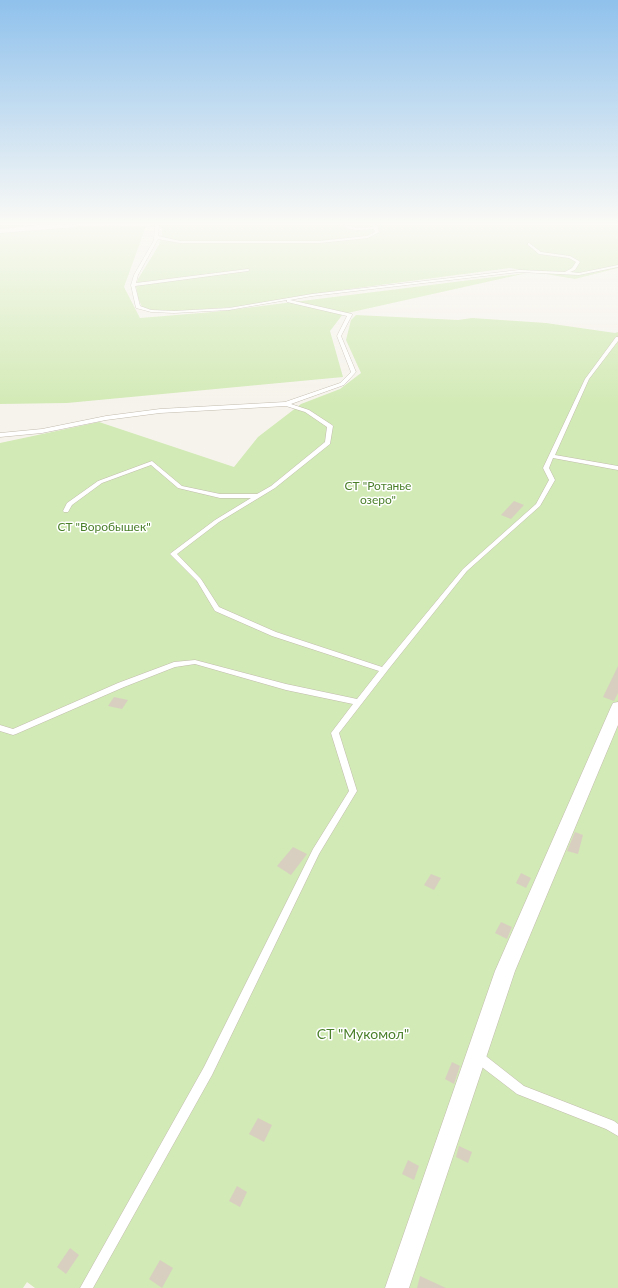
<!DOCTYPE html>
<meta charset="utf-8">
<style>
body{margin:0}
canvas{display:block;background:#f6f3ec}
</style>
<canvas width="618" height="1288"></canvas>
<script>
const context = document.querySelector('canvas').getContext('2d');
context.lineJoin = 'round';
function paint(path, color) {
  context.fillStyle = color;
  context.fill(path, 'evenodd');
}
function toPath(rows) {
  const path = new Path2D();
  for (const r of rows) {
    path.moveTo(r[0], r[1]);
    for (let i = 2; i < r.length; i += 2) path.lineTo(r[i], r[i + 1]);
  }
  return path;
}
function stroke(path, color, width, dash) {
  context.strokeStyle = color;
  context.lineWidth = width;
  context.lineCap = dash ? 'butt' : 'round';
  context.setLineDash(dash || []);
  context.stroke(path);
}
function drawText(font, color, halo, rows, align = 'center') {
  context.font = font + ' Lato,sans-serif';
  context.lineWidth = 3;
  context.setLineDash([]);
  context.textBaseline = 'middle';
  context.strokeStyle = halo;
  context.fillStyle = color;
  for (const [text, x, y, turn = 0] of rows) {
    context.save();
    context.translate(x, y);
    context.rotate((+turn || 0) * Math.PI / 180);
    context.textAlign = isNaN(turn) ? turn : align;
    if (halo) context.strokeText(text, 0, 0);
    context.fillText(text, 0, 0);
    context.restore();
  }
}
paint(toPath([
 [0,225,146,226,124,287,140,318,213,312,527,273,343,314,330,331,343,377,67,403,0,404],
 [149,225,618,225,618,268,575,279,510,268,342,290,234,307,177,311,151,310,142,307,138,298,136,286,138,279,159,245,162,234,162,228],
 [356,315,458,320,472,318,546,323,615,333,618,332,618,1288,35,1288,27,1282,23,1288,0,1288,0,443,99,422,234,467,258,437,301,404,340,389,361,373,346,340,351,320]
]), '#d2eab5');
paint(toPath([
 [514,501,524,505,511,519,501,515],
 [618,666,618,693,614,701,603,697],
 [114,697,128,700,122,709,108,706],
 [575,832,583,835,578,854,567,851],
 [293,847,307,854,291,875,277,866],
 [521,873,531,878,526,888,516,883],
 [431,874,441,878,434,890,424,885],
 [501,922,512,927,507,939,495,933],
 [452,1062,460,1066,454,1084,445,1079],
 [258,1118,272,1125,264,1142,249,1134],
 [459,1146,472,1152,468,1163,456,1157],
 [408,1160,419,1166,414,1180,402,1174],
 [237,1186,247,1192,240,1207,229,1201],
 [70,1248,79,1255,66,1274,57,1267],
 [160,1260,173,1268,162,1288,149,1279],
 [420,1276,446,1288,417,1288]
]), '#d8cfc1');
const lane = toPath([
 [155,225,159,225,158,236,180,241,319,241,367,236,375,232,374,229,358,230,349,229,343,225,358,228,374,227,373,225,377,225,379,232,368,238,319,243,180,243,158,239,138,275,136,283,248,269,250,270,248,271,135,286,140,306,151,310,174,311,229,308,312,294,519,270,565,272,572,268,576,262,569,258,539,254,528,245,528,243,529,243,541,252,570,256,579,261,580,262,575,270,570,272,579,273,618,265,618,267,579,275,519,272,312,296,290,300,352,314,352,315,341,336,356,372,344,385,291,404,309,410,332,425,333,426,330,444,275,488,219,522,177,554,201,579,219,607,276,632,382,667,463,569,536,504,549,480,543,468,585,379,616,337,618,337,618,341,589,379,555,455,618,466,618,470,553,458,549,468,555,480,540,506,467,571,391,666,339,733,357,791,319,854,212,1075,93,1288,80,1288,204,1067,313,849,349,791,331,733,353,704,286,690,195,664,175,667,124,687,16,734,13,735,0,731,0,725,13,729,118,683,174,662,195,660,286,684,357,699,379,671,272,636,215,611,197,581,170,554,171,553,215,520,251,498,220,498,178,488,151,465,102,483,72,505,68,512,64,512,63,511,67,503,98,481,152,461,182,486,220,494,257,494,271,486,325,442,327,427,305,412,286,406,160,413,106,420,42,433,0,437,0,433,42,429,106,416,160,409,285,402,340,383,351,372,337,336,347,316,287,302,287,300,229,310,174,313,151,312,136,308,131,285,134,275,154,240,155,225],
 [478,1052,482,1053,524,1086,614,1121,618,1124,618,1136,606,1129,517,1094,474,1061,473,1057,474,1053,478,1052]
]);
const street = toPath([
 [41,225,77,225,74,227,0,233,0,229,41,225],
 [618,702,618,725,515,971,409,1288,385,1288,495,971,611,707,613,703,618,702]
]);
stroke(lane, '#c2bbae', 1);
stroke(street, '#c2bbae', 1);
paint(lane, '#fff');
paint(street, '#fff');
const sky = context.createLinearGradient(0, 0, 0, 406);
sky.addColorStop(0, '#8fc1ec');
sky.addColorStop(0.55, '#fbfaf6');
sky.addColorStop(1, '#fbfaf600');
context.fillStyle = sky;
context.fillRect(0, 0, 618, 406);
drawText('12px', '#4a7f2a', '#fff', [
 ["СТ \"Ротанье",378,486],
 ["озеро\"",378,500],
 ["СТ \"Воробышек\"",104,527]
]);
drawText('14px', '#4a7f2a', '#fff', [
 ["СТ \"Мукомол\"",363,1034]
]);
</script>
